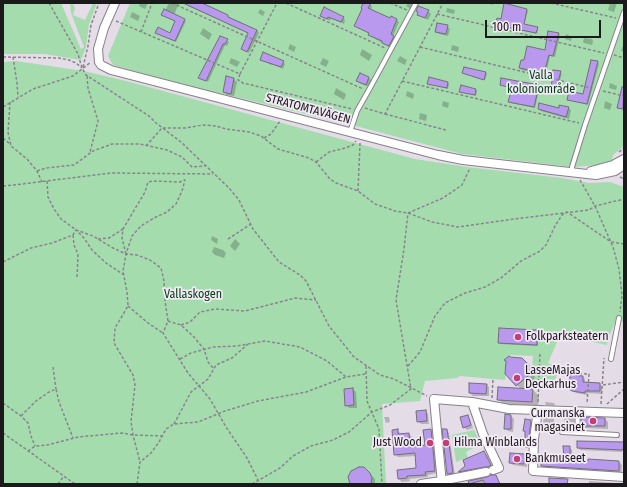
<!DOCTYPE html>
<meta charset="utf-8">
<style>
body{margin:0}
#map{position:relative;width:627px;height:487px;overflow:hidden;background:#e4dce6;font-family:"Fira Sans Condensed",sans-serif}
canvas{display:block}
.frame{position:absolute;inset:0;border:4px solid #1c191c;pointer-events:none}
.scale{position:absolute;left:485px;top:20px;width:116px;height:18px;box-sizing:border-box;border:2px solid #1c191c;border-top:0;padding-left:5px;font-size:12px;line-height:14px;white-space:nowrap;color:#1c191c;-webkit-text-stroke:3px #f1e9f3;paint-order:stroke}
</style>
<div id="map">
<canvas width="627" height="487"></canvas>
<div class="frame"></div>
<div class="scale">100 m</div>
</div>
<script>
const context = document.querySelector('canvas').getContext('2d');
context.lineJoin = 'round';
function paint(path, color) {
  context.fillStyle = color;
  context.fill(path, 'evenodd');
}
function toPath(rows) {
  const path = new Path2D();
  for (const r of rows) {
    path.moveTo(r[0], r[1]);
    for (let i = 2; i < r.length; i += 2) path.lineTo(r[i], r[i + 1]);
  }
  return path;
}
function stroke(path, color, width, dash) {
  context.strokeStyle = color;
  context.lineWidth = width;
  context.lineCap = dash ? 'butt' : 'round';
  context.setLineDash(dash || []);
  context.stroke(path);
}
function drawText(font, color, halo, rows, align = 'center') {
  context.font = font + ' "Fira Sans Condensed",sans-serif';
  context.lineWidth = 3.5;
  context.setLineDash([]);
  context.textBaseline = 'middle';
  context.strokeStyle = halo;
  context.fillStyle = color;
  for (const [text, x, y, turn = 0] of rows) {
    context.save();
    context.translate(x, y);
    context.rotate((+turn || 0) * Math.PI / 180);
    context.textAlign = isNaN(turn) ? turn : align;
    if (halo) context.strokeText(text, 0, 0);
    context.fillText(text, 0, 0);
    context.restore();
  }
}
paint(toPath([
 [3,3,61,3,81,49,84,47,71,13,70,3,72,3,75,8,73,15,85,20,93,3,97,3,89,24,86,47,81,60,44,54,3,54],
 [130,3,624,3,624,146,613,155,612,161,598,165,572,167,462,154,352,125,173,82,113,65,108,56],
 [16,61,84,71,130,82,415,159,467,167,562,178,589,183,610,182,624,187,624,322,616,321,608,338,607,345,560,335,548,363,559,368,554,382,531,382,533,356,508,355,505,380,460,376,457,378,425,381,420,401,382,404,386,484,3,484,3,62],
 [474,430,481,444,466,452,468,457,456,462,452,435]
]), '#a5dcae');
paint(toPath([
 [140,3,148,3,145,9,139,6],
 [169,3,179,3,174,15,186,21,176,42,158,34,171,34,176,22,163,15],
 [186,3,199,3,257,30,259,33,249,53,242,49,249,33,188,6],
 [364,3,368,3,372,6,371,10,391,19,397,20,399,22,393,36,396,39,391,48,372,37,370,34,356,26,363,9],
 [408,3,413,5,411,9,406,6],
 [486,3,493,3,493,5],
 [610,3,617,3,614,12,608,10],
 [447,8,455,10,454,14,446,12],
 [260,9,265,12,263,16,258,13],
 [527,10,528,11,524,26,537,28,538,30,537,34,497,24,502,20],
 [417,11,428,11,431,14,428,20,422,17],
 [132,12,140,16,138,21,130,17],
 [321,16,343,18,345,20,344,24,331,18,330,21],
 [447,26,450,29,448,36,439,34,436,31],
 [203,28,212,34,209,40,200,34],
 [558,34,560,36,555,57,550,56,546,75,522,70,520,68,524,61,546,51],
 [566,34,572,37,571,41,565,39],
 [220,37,229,42,227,46,225,45,208,82,199,77],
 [584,38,592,39,593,41,592,45,584,43,583,42],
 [624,42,624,52,621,51],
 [290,44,296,47,294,52,288,49],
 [452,45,459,47,458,52,451,50],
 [362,49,372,55,369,61,360,55],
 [400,56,407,60,405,65,397,61],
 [231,58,240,62,237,67,229,63],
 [323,58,329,61,326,67,320,64],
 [261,59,283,62,285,64,283,69,272,64,271,65],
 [598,62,599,64,588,105,570,100,584,96],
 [553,71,562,74,556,93,551,91,554,77,552,75],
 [463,73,486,73,487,74,485,80],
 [360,74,369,78,372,81,369,87,360,83,357,81],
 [227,78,234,79,237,82,234,96,227,95,224,92],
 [428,83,448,83,449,84,448,89],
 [610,83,617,86,616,90,609,88],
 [501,85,538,86,540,87,535,108,511,103,510,102,513,89],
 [336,88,346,94,344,100,334,94],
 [622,88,624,89,624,110,618,108],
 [476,90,477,91,476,96,460,91],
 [407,91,414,94,413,99,406,96],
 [443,101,449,103,448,108,442,106],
 [605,101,612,104,610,110,604,108],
 [568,108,571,110,569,119,541,111,539,109],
 [420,113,427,115,426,121,419,119],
 [212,236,218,239,217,244,211,240],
 [235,239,240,244,235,251,230,246],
 [214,247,223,250,226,253,224,258,215,255,212,252],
 [500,329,537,331,538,332,538,346,500,344,499,343],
 [529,366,535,373,534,382,525,389,533,390,539,396,538,408,505,406,498,399,521,389,517,385],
 [583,377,585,379,585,383,600,384,602,386,602,394,587,393,587,395,576,393,570,388],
 [486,384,489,387,489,396,473,396,470,393],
 [353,389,356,392,357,408,349,408,346,405],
 [545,402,554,403,555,406,546,405],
 [425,411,428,414,429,424,421,424,418,421],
 [506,415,511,416,514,419,513,432,508,431,505,428],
 [467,416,470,419,473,428,467,430,464,427],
 [384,417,389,417,390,422,386,423],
 [544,417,553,417,554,418,554,423,544,423,543,422],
 [564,417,574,418,575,424,565,424],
 [605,419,608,422,608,429,585,428,582,425],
 [531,421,535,425,530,450,526,446],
 [543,424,546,425,544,432,542,430],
 [398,430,401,435,409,434,412,437,412,447,426,446,431,430,434,433,437,473,428,475,428,477,409,479,410,481,402,482,399,479,418,469,416,456,398,457,395,454],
 [446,430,449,433,455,476,450,477,448,474],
 [623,446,622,452,581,450,578,448],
 [569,447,572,450,573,461,619,462,622,465,621,474,545,469,542,466,565,461],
 [484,452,487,455,493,468,492,470,488,469,462,474,460,472],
 [524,455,527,458,527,467,513,465,510,462],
 [370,474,375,479,375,484,351,484],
 [495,476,500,484,487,484,485,482,479,484,470,483],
 [589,481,614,483,615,484,589,484]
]), '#0003');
const building = toPath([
 [183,3,202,3,228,15,228,17,257,30,247,52,241,49,248,33,183,3],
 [363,3,371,3,368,8,390,18,391,16,397,19,391,34,394,36,389,46,382,43,382,41,368,35,369,33,354,26,362,9,361,8,363,3],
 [504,3,527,9,524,24,538,27,536,33,496,25,497,18,501,19,504,3],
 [418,6,429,10,425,18,417,15,418,12,416,11,418,6],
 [324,7,344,17,341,22,328,17,327,19,320,16,324,7],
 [164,9,185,19,175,41,155,33,158,27,170,33,175,21,161,15,164,9],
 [437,23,448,25,446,34,435,32,437,23],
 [548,31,559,33,553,56,549,55,544,73,519,68,521,60,524,60,527,46,545,50,548,31],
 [220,36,228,39,225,44,223,44,206,81,198,78,220,36],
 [263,52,284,61,281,67,260,60,263,52],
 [591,60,598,61,587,104,567,100,569,91,583,94,591,60],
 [464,67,486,72,484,80,462,73,464,67],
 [553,70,561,71,555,93,550,91,553,76,551,76,553,70],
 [360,73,369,77,366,85,356,81,360,73],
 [226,76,234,78,231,94,223,92,226,76],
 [429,77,448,82,447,88,427,84,429,77],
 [501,78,539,85,534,107,508,102,512,88,500,85,501,78],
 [461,85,476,89,475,95,459,92,461,85],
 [622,87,624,87,623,109,617,108,622,87],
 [539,103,559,108,559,105,569,107,566,117,538,109,539,103],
 [499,328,537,330,537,345,498,343,499,328],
 [509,356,510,357,522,358,529,365,528,376,516,386,505,374,506,361,504,360,509,356],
 [570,375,583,376,583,382,600,383,600,391,585,391,585,393,572,391,569,389,570,375],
 [469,383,487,384,486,394,469,393,469,383],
 [498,387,533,389,532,402,497,400,498,387],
 [353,388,354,405,345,406,344,389,353,388],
 [426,410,427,421,417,422,416,411,426,410],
 [505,414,511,415,511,429,504,429,505,414],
 [468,415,471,425,463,428,460,417,468,415],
 [581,417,605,418,605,426,581,426,581,417],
 [525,419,531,420,528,447,525,447,525,431,523,431,525,419],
 [398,429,398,434,409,433,410,447,425,445,423,430,431,429,435,471,425,472,426,475,407,476,407,478,398,479,397,470,416,468,415,453,394,455,392,430,398,429],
 [442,429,447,429,453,473,447,474,442,429],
 [577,441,624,442,623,450,577,448,577,441],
 [563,446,570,446,570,460,588,461,588,459,619,461,619,471,541,466,541,458,564,459,563,446],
 [484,451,491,465,488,467,485,467,458,472,465,466,463,460,484,451],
 [510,453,525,454,524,464,509,463,510,453],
 [359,467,364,467,370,473,372,478,371,484,350,484,348,477,351,471,359,467],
 [491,475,496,475,500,484,485,484,483,480,469,484,468,481,487,477,491,475],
 [549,478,568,479,567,484,549,484,549,478]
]);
paint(building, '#b899ed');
stroke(building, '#736f7a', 1);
const lane = toPath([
 [350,132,357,111,370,88,416,3],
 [572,173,572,167,585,125,624,12],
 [611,359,619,318],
 [562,432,617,435],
 [577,433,578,411]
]);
const street = toPath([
 [115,3,104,28,98,49,99,62,101,65,111,70,438,155,463,160,596,175,615,171,624,165],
 [591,171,613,165,624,159],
 [472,402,483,434,499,468,493,470],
 [538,410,534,439,533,471,624,477],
 [421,484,441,481,486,472],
 [442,484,434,399,472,402,509,409,624,413]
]);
stroke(lane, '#89818b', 6);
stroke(street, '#89818b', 10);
stroke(toPath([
 [49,3,78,54,82,68,86,75,149,116,156,123,181,142,229,188,239,200,253,229,279,262,300,275,306,281,329,326,354,357,380,375,394,379,427,396],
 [172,3,363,89],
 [286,3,385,48],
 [390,3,407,10],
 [551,3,616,18],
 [437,14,604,53],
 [116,21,240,74,238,80,243,83,352,109],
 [141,32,152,3],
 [420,47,591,88],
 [614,55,624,58],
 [3,57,59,58,69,60,76,63,82,68],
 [13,57,17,83,18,97],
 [83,67,88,46,91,25,99,3],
 [240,74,277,3],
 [87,76,88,88,98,121,90,152],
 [402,81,579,123],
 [603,91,624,96],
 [10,102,8,132,11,146,27,159,37,171,42,182],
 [3,107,33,89,73,76,91,62],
 [365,108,385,114,443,3],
 [385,114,446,130],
 [3,138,11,145],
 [264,138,271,134,280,121],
 [146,146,162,128,185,128,203,125,216,126,226,129,249,132,261,136,278,149,309,158,316,162,330,179,336,183,358,191,375,204,395,211,408,213,432,222,458,227,514,219,589,210,595,206,624,199],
 [619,152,624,148],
 [316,162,329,152,345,148,353,145,356,141],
 [37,171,46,168,74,165,93,151,112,144,140,144,167,150,182,157,192,167,205,166],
 [620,177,624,179],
 [580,180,595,206,613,247,619,269,622,295,620,312],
 [47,181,48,197,54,209,61,219,76,230,93,236,113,248,126,254,137,255,150,260,161,268,164,281,165,301,168,321,163,333,188,373,210,399,226,427,247,458,260,484],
 [3,186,14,185,111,173,213,174],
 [358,191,360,143],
 [408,213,443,198,462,185,470,168],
 [73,235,74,245,78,254,77,278],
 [98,239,109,238,123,229],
 [228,239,251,224],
 [126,254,122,238,123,229,145,192,148,182,153,181,180,182,185,180,182,191,176,204,167,212,154,218,141,226,132,236,126,254,123,271,127,292,128,306,115,328,114,343,133,375,135,385,131,422,133,435,140,462],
 [3,262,31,248,52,243,73,235,76,230,84,238,92,250,106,263,124,275],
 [128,306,148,323,163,333],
 [168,321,181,325,193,336,204,349,208,362,214,369],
 [181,325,190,322,200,312,215,309,245,311,295,298,316,300],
 [180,359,191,353,213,347,237,346,265,341,300,347,327,361,346,377],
 [366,366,367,401,379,429,382,484],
 [408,366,420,352,435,316,445,303,465,293,485,287,501,278,521,261,540,251,546,245,555,226,562,215,567,212,611,242,624,244],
 [53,367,56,389],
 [569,373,589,374,587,404],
 [603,385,624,382],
 [624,391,624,397],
 [492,398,493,378],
 [538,402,540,352],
 [3,403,21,416,28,423,31,436,35,446],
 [601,404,604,358],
 [607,404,624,389],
 [21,416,36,401,49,392,56,389,59,402,73,438],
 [174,424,191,392,208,379,216,365,232,358,248,344],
 [3,433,75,484],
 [28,451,35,446,47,445,78,437,122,433,133,435,162,436],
 [58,484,64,476],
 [137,484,140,462,151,453,159,442,166,429,174,424,198,422,225,411,258,401,306,392,346,377,366,374],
 [252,484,280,468,293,456,311,446,333,440,349,432,372,412,390,405,411,389,396,300,404,249,408,213]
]), '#89848b', 1.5, [3, 2]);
stroke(lane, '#fff', 4);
stroke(street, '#fff', 8);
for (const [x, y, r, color] of [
 [518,337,4,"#c53c76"],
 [517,378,4,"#c53c76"],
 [593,421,4,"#c53c76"],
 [430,443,4,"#c53c76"],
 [446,443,4,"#c53c76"],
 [517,459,4,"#c53c76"]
]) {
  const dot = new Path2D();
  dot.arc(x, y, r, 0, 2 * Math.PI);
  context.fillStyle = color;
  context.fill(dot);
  stroke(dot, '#f1e9f3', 1.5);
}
drawText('12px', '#003e15', '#f1e9f3', [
 ["Valla",541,76],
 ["koloniområde",541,90],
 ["Vallaskogen",193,295]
]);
drawText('12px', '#1c191c', '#f1e9f3', [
 ["STRATOMTAVÄGEN",308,109,15]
]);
drawText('12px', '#1c191c', '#f1e9f3', [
 ["Folkparksteatern",526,337],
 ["LasseMajas",525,371],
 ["Deckarhus",525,385],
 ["Curmanska",585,414,"right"],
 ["magasinet",585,428,"right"],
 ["Just Wood",422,443,"right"],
 ["Hilma Winblands",454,443],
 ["Bankmuseet",525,459]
], 'left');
</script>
